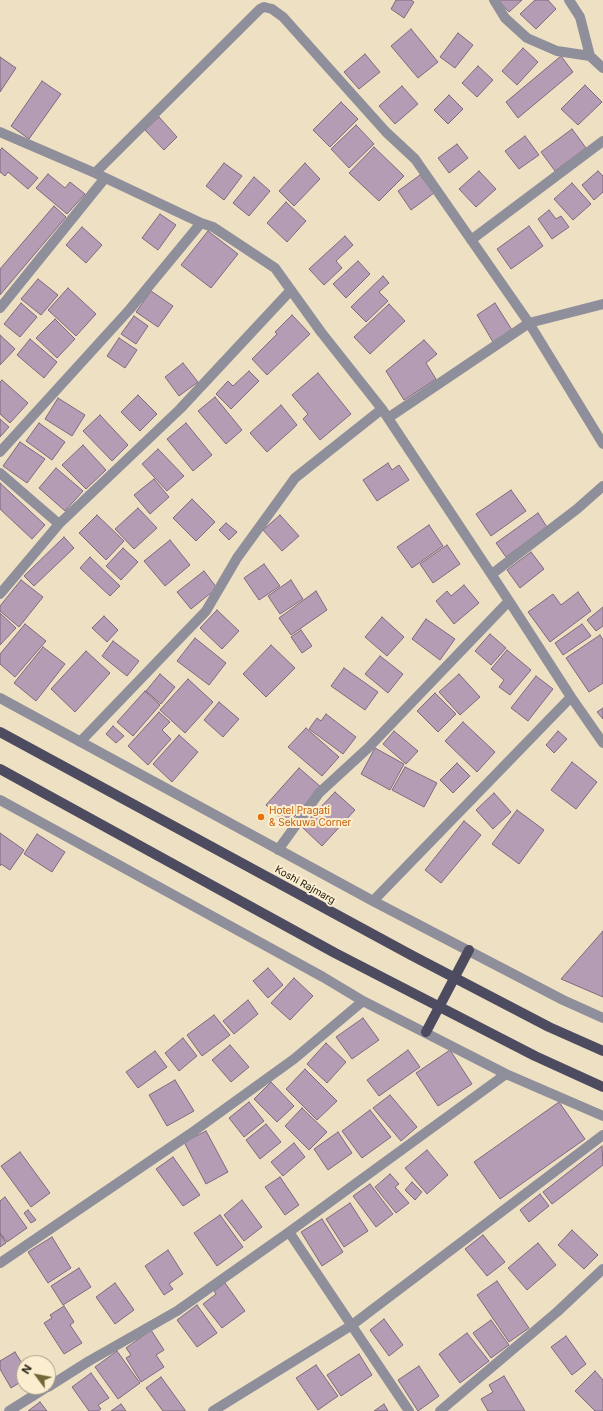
<!DOCTYPE html>
<style>
body{margin:0}
#map{position:relative;width:603px;height:1411px;overflow:hidden;background:#eee0c3;font-family:Inter,sans-serif}
canvas{display:block}
.north{position:absolute;left:16px;top:1355px;width:40px;height:40px;box-sizing:border-box;background:#fbeed0;border:1px solid #a59c85;border-radius:50%;rotate:302deg;font-size:11px;font-weight:700;line-height:16px;text-align:center;color:#252015}
.north::after{content:'';display:block;margin:auto;width:14px;height:18px;background:#716835;clip-path:polygon(50% 0,100% 100%,50% 72%,0 100%)}
</style>
<div id="map">
<canvas width="603" height="1411"></canvas>
<div class="north">N</div>
</div>
<script>
const context = document.querySelector('canvas').getContext('2d');
context.lineJoin = 'round';
function paint(path, color) {
  context.fillStyle = color;
  context.fill(path, 'evenodd');
}
function toPath(rows) {
  const path = new Path2D();
  for (const r of rows) {
    path.moveTo(r[0], r[1]);
    for (let i = 2; i < r.length; i += 2) path.lineTo(r[i], r[i + 1]);
  }
  return path;
}
function stroke(path, color, width, dash) {
  context.strokeStyle = color;
  context.lineWidth = width;
  context.lineCap = dash ? 'butt' : 'round';
  context.setLineDash(dash || []);
  context.stroke(path);
}
function drawText(font, color, halo, rows, align = 'center') {
  context.font = font + ' Inter,sans-serif';
  context.lineWidth = 4;
  context.setLineDash([]);
  context.textBaseline = 'middle';
  context.strokeStyle = halo;
  context.fillStyle = color;
  for (const [text, x, y, turn = 0] of rows) {
    context.save();
    context.translate(x, y);
    context.rotate((+turn || 0) * Math.PI / 180);
    context.textAlign = isNaN(turn) ? turn : align;
    if (halo) context.strokeText(text, 0, 0);
    context.fillText(text, 0, 0);
    context.restore();
  }
}
const building = toPath([
 [396,0,411,0,414,2,404,18,391,9,396,0],
 [498,0,522,0,509,12,498,0],
 [535,0,548,0,556,9,536,29,520,14,535,0],
 [411,29,438,62,418,78,391,46,411,29],
 [458,33,473,45,455,68,440,57,458,33],
 [523,48,538,62,517,85,502,71,523,48],
 [365,54,380,72,359,89,344,72,365,54],
 [561,56,573,72,518,118,506,102,561,56],
 [0,57,16,68,0,92,0,57],
 [478,66,493,80,477,97,462,83,478,66],
 [42,81,61,94,29,139,11,126,42,81],
 [585,85,602,102,578,125,561,109,585,85],
 [402,86,418,104,395,124,379,106,402,86],
 [449,95,463,109,448,124,434,110,449,95],
 [341,102,358,119,330,147,313,130,341,102],
 [159,117,177,137,164,150,145,130,159,117],
 [356,125,374,144,349,168,331,149,356,125],
 [572,129,586,148,555,171,541,152,572,129],
 [525,136,539,155,519,169,505,151,525,136],
 [457,144,468,158,449,173,438,158,457,144],
 [374,147,404,176,379,201,349,173,374,147],
 [2,148,38,178,28,189,8,172,5,176,0,172,0,150,2,148],
 [224,163,242,176,224,200,206,186,224,163],
 [305,163,320,179,294,206,279,191,305,163],
 [479,171,496,189,476,207,459,189,479,171],
 [598,171,603,176,603,192,594,200,582,185,598,171],
 [48,174,65,188,70,182,85,194,67,214,36,188,48,174],
 [420,175,434,193,411,210,398,191,420,175],
 [254,177,270,191,249,216,233,203,254,177],
 [572,183,591,204,573,220,554,199,572,183],
 [286,202,306,221,287,242,267,223,286,202],
 [54,206,66,217,0,295,0,269,54,206],
 [549,210,556,219,561,216,569,227,552,239,538,219,549,210],
 [160,214,176,225,158,250,142,238,160,214],
 [529,226,543,246,511,269,497,249,529,226],
 [82,227,102,245,86,263,66,245,82,227],
 [208,231,238,254,211,288,181,265,208,231],
 [345,236,353,245,336,261,342,268,324,285,309,269,345,236],
 [358,261,370,274,346,298,333,284,358,261],
 [383,276,389,283,379,292,388,301,366,322,351,307,383,276],
 [38,279,58,295,41,315,21,299,38,279],
 [68,288,96,314,76,336,48,310,68,288],
 [151,291,173,306,158,327,136,312,151,291],
 [21,303,37,317,20,337,4,324,21,303],
 [495,303,512,330,493,342,477,315,495,303],
 [389,304,405,321,370,354,354,337,389,304],
 [292,315,310,334,267,375,252,359,277,334,275,332,292,315],
 [134,316,148,326,136,344,121,334,134,316],
 [55,319,75,339,57,358,36,338,55,319],
 [0,335,15,349,0,365,0,335],
 [119,338,137,350,125,368,107,356,119,338],
 [30,339,57,362,44,378,17,355,30,339],
 [424,340,437,354,426,363,436,379,404,400,386,371,424,340],
 [183,363,198,382,179,396,165,377,183,363],
 [249,371,259,381,231,409,216,394,228,381,233,386,249,371],
 [318,373,351,414,320,440,303,419,308,414,292,395,318,373],
 [2,380,28,403,10,423,0,414,0,382,2,380],
 [138,395,157,414,140,431,121,412,138,395],
 [215,397,242,430,226,444,198,411,215,397],
 [58,398,85,415,72,436,45,419,58,398],
 [281,405,297,425,267,452,250,433,281,405],
 [100,415,128,445,112,461,83,431,100,415],
 [0,419,9,427,0,437,0,419],
 [39,423,65,442,52,460,26,441,39,423],
 [186,423,212,455,193,471,167,439,186,423],
 [20,442,45,459,27,483,3,466,20,442],
 [83,445,106,470,86,489,62,465,83,445],
 [158,449,184,476,167,491,142,464,158,449],
 [388,463,392,470,399,465,409,480,377,501,363,480,388,463],
 [56,468,83,491,65,511,39,488,56,468],
 [154,479,169,497,150,514,134,495,154,479],
 [0,483,45,525,32,539,0,509,0,483],
 [511,490,526,511,491,536,476,514,511,490],
 [192,499,215,522,196,541,173,518,192,499],
 [138,508,157,528,134,549,115,529,138,508],
 [538,513,547,527,506,557,496,543,538,513],
 [97,515,124,541,106,560,79,533,97,515],
 [280,515,299,536,282,551,263,530,280,515],
 [226,523,237,532,229,540,219,530,226,523],
 [429,525,443,546,412,568,397,547,429,525],
 [64,537,74,548,34,586,24,576,64,537],
 [170,540,190,565,165,586,144,561,170,540],
 [447,545,460,564,433,583,420,564,447,545],
 [123,548,138,562,121,580,106,566,123,548],
 [531,552,544,569,520,588,507,570,531,552],
 [90,557,120,586,110,596,80,568,90,557],
 [264,564,280,586,259,600,244,578,264,564],
 [204,571,217,588,191,609,177,592,204,571],
 [21,580,43,597,19,627,0,611,0,606,21,580],
 [291,580,303,599,280,614,268,596,291,580],
 [464,585,479,603,454,624,436,601,447,591,451,596,464,585],
 [316,591,327,610,291,635,279,618,316,591],
 [578,592,591,611,550,642,528,612,553,594,561,605,578,592],
 [603,607,603,626,596,631,587,620,603,607],
 [217,610,239,631,222,649,200,628,217,610],
 [0,613,16,628,0,645,0,613],
 [104,616,118,630,107,642,92,628,104,616],
 [382,617,404,637,387,656,365,637,382,617],
 [426,619,455,639,440,660,412,639,426,619],
 [25,624,46,641,15,677,0,664,0,654,25,624],
 [582,624,591,636,563,655,555,643,582,624],
 [301,630,312,646,302,653,291,637,301,630],
 [490,634,506,648,491,665,475,651,490,634],
 [600,635,603,640,603,683,589,692,566,658,600,635],
 [195,638,226,663,209,685,177,661,195,638],
 [113,641,139,661,127,676,102,656,113,641],
 [271,645,295,668,266,697,243,674,271,645],
 [43,647,65,664,36,701,14,683,43,647],
 [507,650,531,670,510,695,499,687,504,680,491,669,507,650],
 [86,651,110,673,75,712,51,689,86,651],
 [380,656,403,674,388,693,365,674,380,656],
 [344,668,378,692,365,710,331,686,344,668],
 [160,674,175,687,161,704,146,691,160,674],
 [459,674,480,697,460,715,439,692,459,674],
 [536,676,553,689,528,721,511,708,536,676],
 [188,679,213,702,185,733,160,710,188,679],
 [145,691,160,705,133,736,117,722,145,691],
 [435,693,456,714,438,732,417,711,435,693],
 [219,702,239,719,223,737,204,720,219,702],
 [603,708,603,719,597,712,603,708],
 [159,712,170,722,162,730,171,739,148,765,128,746,159,712],
 [326,714,356,737,343,754,309,729,317,718,321,721,326,714],
 [463,722,495,752,477,772,445,741,463,722],
 [113,726,124,736,116,743,106,734,113,726],
 [306,728,339,757,322,776,288,747,306,728],
 [394,731,418,751,406,764,383,744,394,731],
 [558,731,567,739,554,753,546,745,558,731],
 [179,735,198,752,172,782,153,764,179,735],
 [375,748,404,764,390,790,361,774,375,748],
 [572,762,597,782,576,809,551,790,572,762],
 [457,763,470,776,453,793,440,780,457,763],
 [405,767,437,783,424,807,392,790,405,767],
 [299,768,321,787,288,824,266,805,299,768],
 [335,792,355,810,322,846,302,827,335,792],
 [494,793,511,812,493,829,476,810,494,793],
 [517,810,544,830,519,864,492,844,517,810],
 [464,821,481,835,441,883,425,870,464,821],
 [0,833,24,850,10,870,1,864,0,866,0,833],
 [37,834,65,852,52,872,24,854,37,834],
 [603,931,603,997,561,979,603,931],
 [268,968,283,985,268,998,253,981,268,968],
 [294,978,313,996,290,1020,271,1003,294,978],
 [248,1000,258,1014,234,1034,223,1021,248,1000],
 [214,1015,230,1035,202,1056,187,1035,214,1015],
 [363,1018,379,1040,352,1059,336,1037,363,1018],
 [183,1038,197,1056,179,1071,165,1053,183,1038],
 [326,1043,346,1062,327,1083,307,1064,326,1043],
 [230,1045,249,1067,231,1082,212,1060,230,1045],
 [408,1050,420,1067,379,1096,367,1080,408,1050],
 [450,1050,472,1084,438,1106,416,1073,450,1050],
 [155,1051,167,1067,138,1088,126,1072,155,1051],
 [305,1069,337,1101,317,1120,286,1089,305,1069],
 [175,1080,194,1111,167,1126,149,1095,175,1080],
 [271,1082,294,1106,277,1122,254,1099,271,1082],
 [390,1095,417,1127,401,1141,373,1108,390,1095],
 [249,1102,264,1121,244,1137,229,1118,249,1102],
 [559,1102,585,1139,500,1199,474,1162,559,1102],
 [302,1108,327,1132,309,1150,285,1126,302,1108],
 [370,1110,391,1137,362,1158,342,1131,370,1110],
 [266,1124,281,1142,260,1159,246,1140,266,1124],
 [206,1131,228,1172,206,1184,184,1142,206,1131],
 [338,1132,352,1153,328,1170,314,1149,338,1132],
 [294,1143,305,1157,283,1176,271,1162,294,1143],
 [602,1146,603,1165,552,1204,543,1192,602,1146],
 [427,1150,448,1175,427,1194,405,1168,427,1150],
 [20,1152,50,1193,31,1207,1,1166,20,1152],
 [173,1157,200,1195,183,1206,156,1169,173,1157],
 [390,1174,399,1184,395,1187,409,1203,396,1213,375,1187,390,1174],
 [280,1177,299,1205,285,1215,265,1187,280,1177],
 [412,1182,422,1192,415,1200,405,1190,412,1182],
 [370,1184,393,1214,376,1227,353,1196,370,1184],
 [540,1194,549,1206,529,1222,520,1210,540,1194],
 [5,1197,27,1228,7,1242,0,1233,0,1201,5,1197],
 [242,1200,262,1227,244,1241,224,1215,242,1200],
 [350,1203,368,1231,344,1247,326,1219,350,1203],
 [28,1210,36,1220,31,1223,24,1213,28,1210],
 [220,1215,243,1247,217,1266,194,1233,220,1215],
 [322,1219,343,1252,322,1266,301,1232,322,1219],
 [572,1230,598,1255,584,1269,558,1245,572,1230],
 [0,1234,6,1243,0,1247,0,1234],
 [483,1235,505,1262,487,1276,465,1249,483,1235],
 [52,1237,71,1268,48,1283,28,1252,52,1237],
 [538,1243,556,1265,527,1290,508,1268,538,1243],
 [168,1250,183,1274,169,1284,173,1289,164,1295,145,1266,168,1250],
 [79,1268,91,1287,63,1305,51,1286,79,1268],
 [497,1281,529,1328,509,1342,477,1295,497,1281],
 [115,1283,134,1310,115,1324,96,1297,115,1283],
 [225,1283,245,1311,222,1328,203,1304,216,1294,214,1291,225,1283],
 [197,1305,217,1333,197,1347,177,1320,197,1305],
 [64,1306,74,1322,70,1325,82,1343,64,1354,44,1323,52,1318,50,1315,64,1306],
 [384,1319,403,1345,389,1356,370,1330,384,1319],
 [491,1320,509,1345,491,1358,473,1333,491,1320],
 [151,1330,164,1350,156,1355,164,1367,141,1382,126,1358,131,1355,126,1348,151,1330],
 [467,1333,489,1361,460,1383,439,1354,467,1333],
 [566,1336,586,1364,572,1375,551,1347,566,1336],
 [117,1351,140,1383,118,1399,95,1367,117,1351],
 [15,1352,23,1365,24,1364,24,1380,11,1388,0,1369,0,1361,15,1352],
 [359,1354,372,1375,341,1396,327,1375,359,1354],
 [316,1365,338,1396,318,1410,296,1378,316,1365],
 [419,1366,439,1396,418,1411,398,1380,419,1366],
 [595,1371,603,1380,603,1411,595,1411,575,1391,595,1371],
 [91,1373,109,1398,98,1405,101,1409,98,1411,89,1411,72,1387,91,1373],
 [504,1376,525,1411,488,1411,481,1399,493,1392,489,1385,504,1376],
 [161,1377,185,1410,185,1411,163,1411,146,1388,161,1377],
 [40,1402,47,1411,28,1411,40,1402],
 [121,1404,126,1411,111,1411,121,1404],
 [384,1404,388,1411,374,1411,384,1404]
]);
paint(building, '#b49db4');
stroke(building, '#7f697e', 1);
stroke(toPath([
 [494,0,505,18,527,38,557,51,590,56],
 [569,0,580,17,590,56,603,68],
 [0,132,95,173,201,223,213,227,275,268,321,332,382,409,509,601,571,697,603,743],
 [95,173,260,9,264,7,272,9,283,17,386,132,415,159,529,323,603,444],
 [471,240,603,141],
 [0,308,105,178],
 [388,418,529,323,603,304],
 [0,452,130,309,201,223],
 [0,473,59,524],
 [492,574,577,509,603,486],
 [0,594,59,524,180,409,291,290],
 [0,698,373,901,563,1000,603,1018],
 [80,742,206,611,237,558,295,478,382,409],
 [0,800,323,977,363,1001,506,1074,603,1116],
 [278,850,319,793,368,748,509,601],
 [373,901,571,697],
 [289,1232,409,1411],
 [0,1263,190,1134,294,1059,363,1001],
 [48,1387,89,1361,177,1311,289,1232,506,1074],
 [9,1411,47,1387],
 [213,1411,352,1325,603,1135],
 [440,1411,557,1312,603,1269]
]), '#8f8e9b', 10);
stroke(toPath([
 [0,732,411,955,549,1027,603,1051],
 [0,769,335,953,535,1056,603,1087],
 [426,1032,469,950]
]), '#4d4b60', 10);
for (const [x, y, r, color] of [
 [261,817,4,"#e8710a"]
]) {
  const dot = new Path2D();
  dot.arc(x, y, r, 0, 2 * Math.PI);
  context.fillStyle = color;
  context.fill(dot);
  stroke(dot, '#fbeed0', 1.5);
}
drawText('10px', '#c56008', '#fbeed0', [
 ["Hotel Pragati",269,811],
 ["& Sekuwa Corner",269,823]
], 'left');
drawText('10px', '#252015', '#fbeed0', [
 ["Koshi Rajmarg",305,885,29]
]);
</script>
